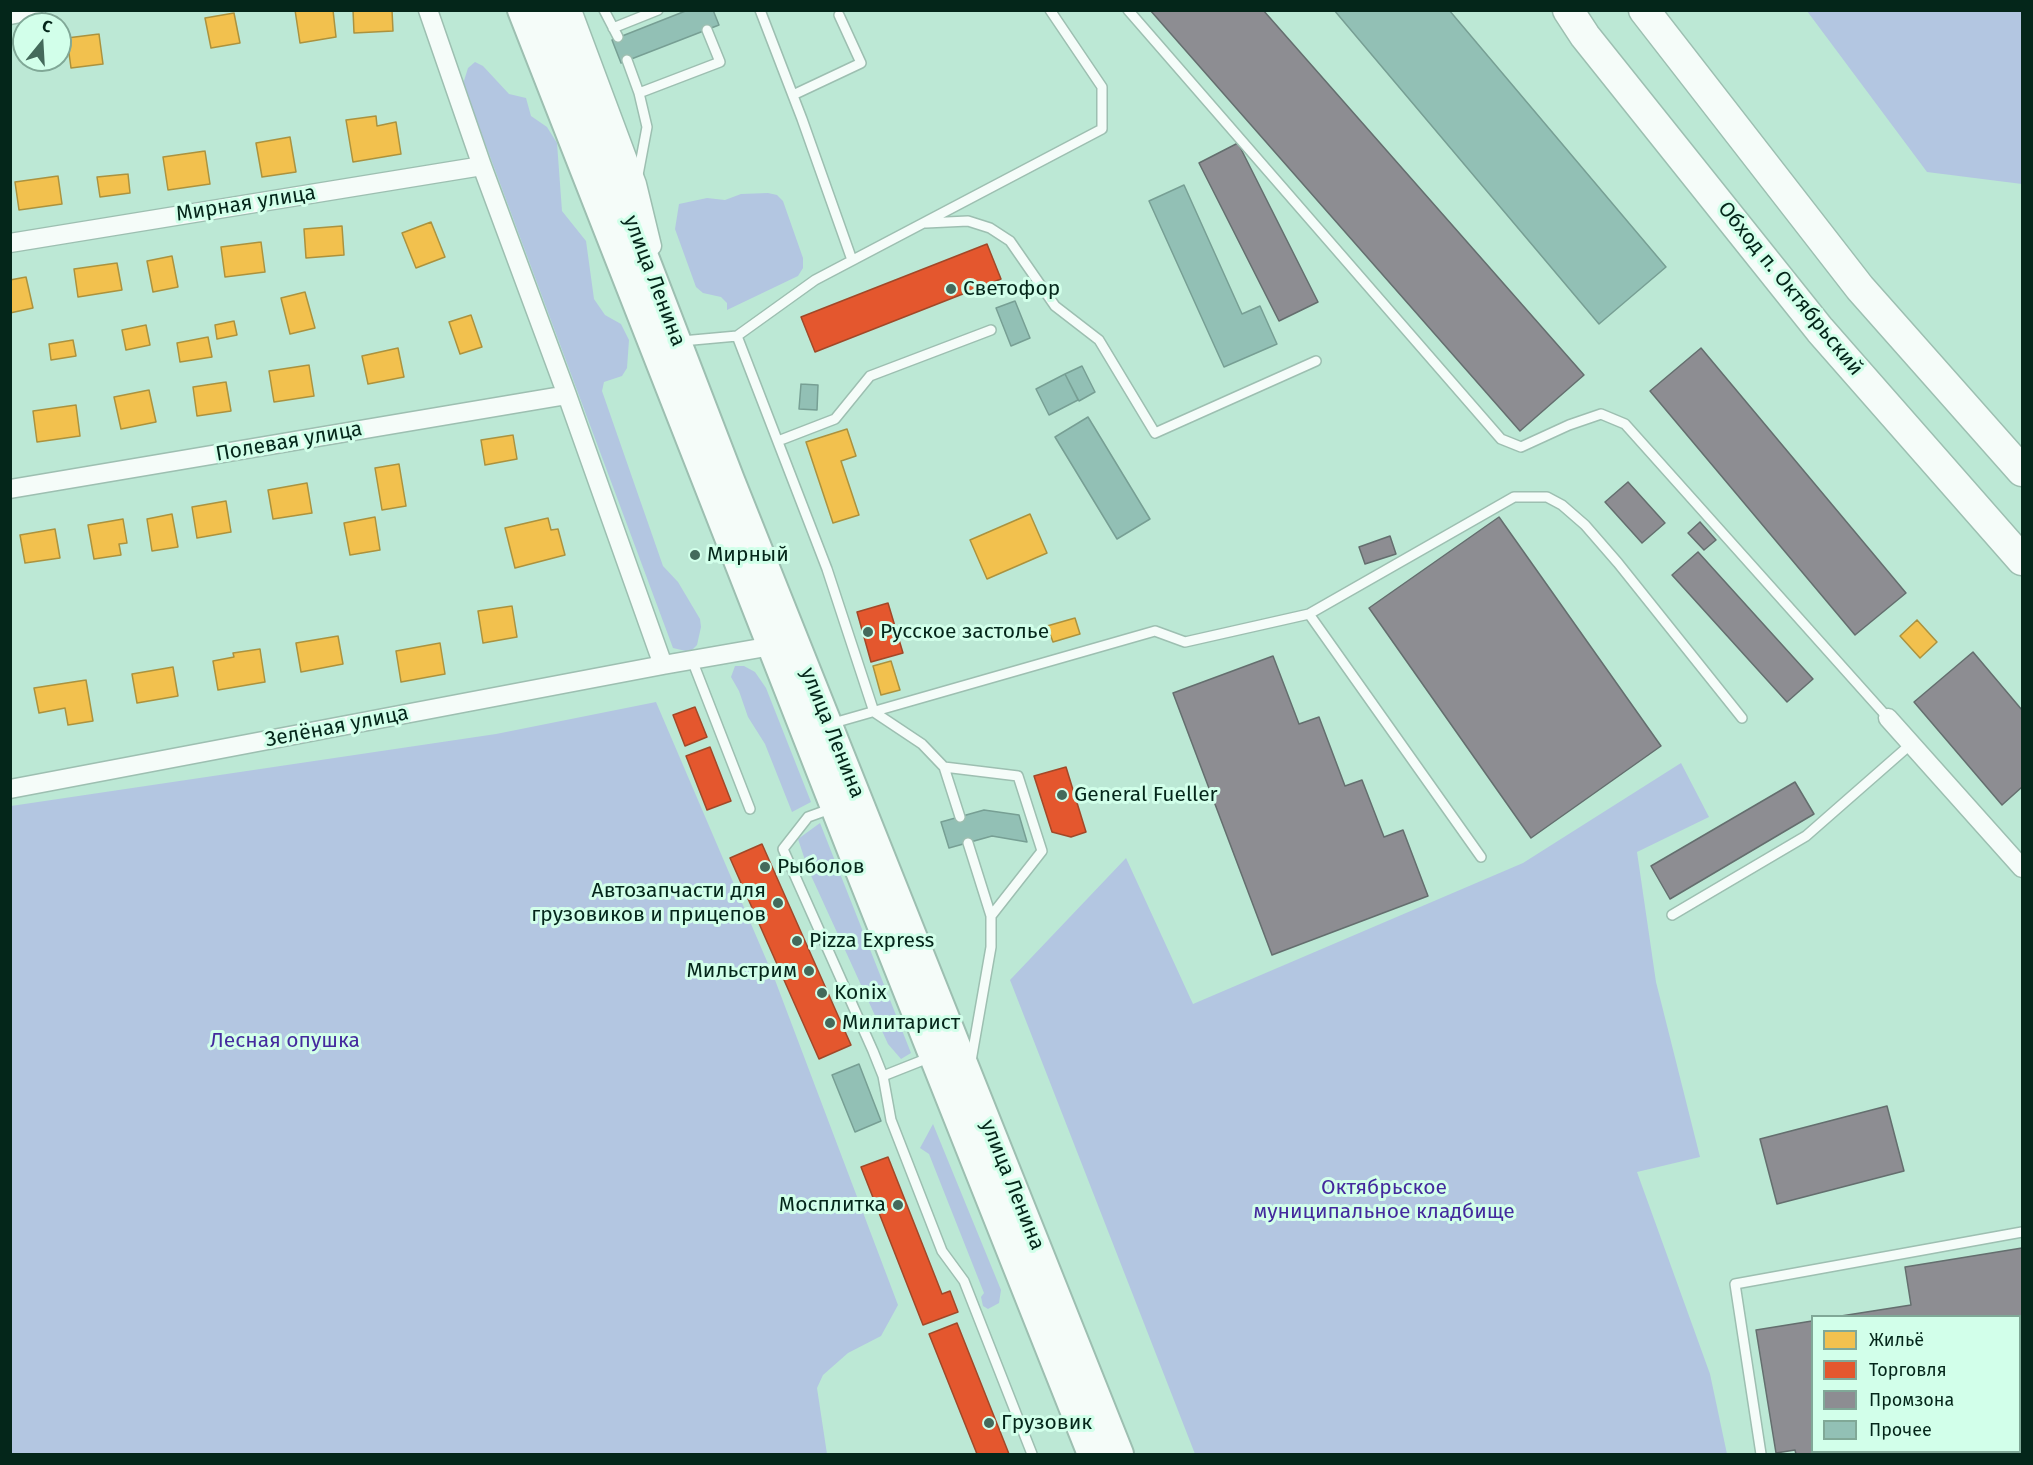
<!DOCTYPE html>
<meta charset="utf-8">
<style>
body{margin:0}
#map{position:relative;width:2033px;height:1465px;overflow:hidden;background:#bce8d5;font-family:"Fira Sans",sans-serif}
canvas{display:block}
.frame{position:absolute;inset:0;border:12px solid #04261a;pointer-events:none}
.legend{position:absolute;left:1811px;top:1315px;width:210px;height:138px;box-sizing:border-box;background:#d2ffea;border:2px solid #80a897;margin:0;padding:8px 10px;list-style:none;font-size:18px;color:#04261a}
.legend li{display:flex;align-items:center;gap:12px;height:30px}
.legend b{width:30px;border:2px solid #80a897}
.north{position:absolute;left:12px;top:12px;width:60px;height:60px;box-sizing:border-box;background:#d2ffea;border:2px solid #80a897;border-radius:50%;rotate:18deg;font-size:16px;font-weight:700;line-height:24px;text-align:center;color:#04261a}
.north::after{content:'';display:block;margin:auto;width:21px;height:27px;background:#446a5b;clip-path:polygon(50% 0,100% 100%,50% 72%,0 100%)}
</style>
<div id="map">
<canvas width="2033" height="1465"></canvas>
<div class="frame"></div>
<ul class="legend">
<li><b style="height:16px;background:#f2c14e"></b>Жильё</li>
<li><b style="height:16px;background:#e4572e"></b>Торговля</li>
<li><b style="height:16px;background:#8d8d92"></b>Промзона</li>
<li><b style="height:16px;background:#92c0b5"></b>Прочее</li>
</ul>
<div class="north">С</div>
</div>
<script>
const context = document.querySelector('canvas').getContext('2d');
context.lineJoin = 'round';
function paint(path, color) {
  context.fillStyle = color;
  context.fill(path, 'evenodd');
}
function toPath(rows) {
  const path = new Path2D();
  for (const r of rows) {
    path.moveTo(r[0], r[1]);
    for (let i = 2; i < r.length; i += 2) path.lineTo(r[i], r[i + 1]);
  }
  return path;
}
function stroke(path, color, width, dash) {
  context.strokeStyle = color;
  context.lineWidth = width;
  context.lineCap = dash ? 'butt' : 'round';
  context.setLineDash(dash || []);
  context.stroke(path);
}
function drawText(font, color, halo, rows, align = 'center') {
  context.font = font + ' "Fira Sans",sans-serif';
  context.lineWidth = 6;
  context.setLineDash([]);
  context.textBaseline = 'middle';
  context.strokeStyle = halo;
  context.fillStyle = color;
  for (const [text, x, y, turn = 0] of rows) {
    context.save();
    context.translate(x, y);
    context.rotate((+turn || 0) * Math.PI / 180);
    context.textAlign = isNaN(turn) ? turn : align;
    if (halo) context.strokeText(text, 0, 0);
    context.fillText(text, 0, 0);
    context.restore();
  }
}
paint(toPath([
 [1807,11,2022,11,2022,184,1927,172],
 [475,62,483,66,509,94,526,98,531,116,547,127,557,143,562,211,586,241,594,299,605,315,621,324,629,340,627,368,622,376,604,382,602,391,663,566,678,582,700,619,701,627,697,645,690,652,673,648,463,84,468,68],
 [768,193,777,195,783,201,803,258,803,268,798,276,727,310,727,303,721,297,703,293,696,287,675,229,679,204,707,198,725,200,741,194],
 [735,666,744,666,755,672,766,688,811,802,792,812,765,744,748,717,739,691,731,677],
 [656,702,775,980,898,1305,881,1336,848,1353,823,1375,817,1388,827,1454,11,1454,11,806,496,734],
 [1681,763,1709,817,1637,852,1656,982,1700,1157,1637,1172,1710,1374,1727,1454,1195,1454,1010,980,1126,858,1193,1004,1523,863],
 [820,823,911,1053,901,1059,888,1044,808,869,798,839],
 [933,1124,1001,1290,999,1303,988,1309,983,1306,981,1297,984,1293,929,1154,920,1148]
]), '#b3c6e1');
const homes = toPath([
 [295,10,333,10,336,37,300,43,295,10],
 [353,10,392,10,393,31,354,33,353,10],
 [234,13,240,43,211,48,205,18,234,13],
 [99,34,103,64,71,68,67,38,99,34],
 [376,116,377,126,396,122,401,154,353,162,346,120,376,116],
 [290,137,296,172,262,177,256,143,290,137],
 [205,151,210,184,168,190,163,157,205,151],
 [128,174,130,193,100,197,97,177,128,174],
 [58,176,62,204,19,210,15,182,58,176],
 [431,222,445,257,416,268,402,233,431,222],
 [342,226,344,255,306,258,304,229,342,226],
 [261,242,265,272,225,277,221,247,261,242],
 [172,256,178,287,153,292,147,261,172,256],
 [117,263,122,290,78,297,74,269,117,263],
 [26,277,33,308,10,313,10,280,26,277],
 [305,292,315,328,290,334,281,298,305,292],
 [471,315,482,347,460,354,449,322,471,315],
 [234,321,237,335,217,339,215,325,234,321],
 [146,325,150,345,126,350,122,330,146,325],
 [208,337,212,357,180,362,177,343,208,337],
 [73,340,76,356,51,360,49,344,73,340],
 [398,348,404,377,368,384,362,356,398,348],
 [309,365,314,396,274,402,269,371,309,365],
 [226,382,231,411,197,416,193,387,226,382],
 [149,390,156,422,121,429,114,397,149,390],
 [76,405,80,436,37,442,33,411,76,405],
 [847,429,856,456,841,461,859,515,833,523,806,442,847,429],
 [513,435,517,459,485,465,481,440,513,435],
 [399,464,406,506,382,510,375,468,399,464],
 [307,483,312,513,273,519,268,490,307,483],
 [226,501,231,532,197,538,192,507,226,501],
 [172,514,178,547,152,551,147,519,172,514],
 [1030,514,1047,553,987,579,970,540,1030,514],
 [375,517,380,550,350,555,344,523,375,517],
 [548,518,551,530,558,529,565,555,515,568,505,528,548,518],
 [123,519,127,543,119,544,121,555,94,559,88,525,123,519],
 [55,529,60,558,25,563,20,535,55,529],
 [512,606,517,637,483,643,478,611,512,606],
 [1075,618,1080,634,1053,642,1047,626,1075,618],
 [1917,620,1937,642,1920,658,1900,636,1917,620],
 [338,636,343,664,301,672,296,643,338,636],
 [440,643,445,674,401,682,396,651,440,643],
 [260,649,265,682,218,690,213,661,234,657,233,653,260,649],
 [891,661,900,690,881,695,873,666,891,661],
 [173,667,178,696,137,703,132,674,173,667],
 [86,680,93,721,68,725,65,708,39,713,34,688,86,680]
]);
paint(homes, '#f2c14e');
stroke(homes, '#ab923e', 1.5);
const shops = toPath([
 [987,244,1001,279,815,352,801,317,987,244],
 [888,603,903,653,871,662,857,612,888,603],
 [695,707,707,737,685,746,673,715,695,707],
 [710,747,731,801,707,810,686,756,710,747],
 [1066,767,1086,832,1071,837,1052,832,1034,776,1066,767],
 [762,844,851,1045,819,1059,730,858,762,844],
 [888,1157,942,1294,950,1291,958,1312,923,1325,861,1167,888,1157],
 [957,1323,1009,1454,977,1454,929,1334,957,1323]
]);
paint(shops, '#e4572e');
stroke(shops, '#a14828', 1.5);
const industry = toPath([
 [1150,10,1263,10,1584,375,1520,431,1150,10],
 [1238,143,1318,302,1279,321,1199,163,1238,143],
 [1701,348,1906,593,1855,635,1650,391,1701,348],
 [1628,482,1665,523,1642,543,1605,502,1628,482],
 [1499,517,1661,746,1531,838,1369,608,1499,517],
 [1700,522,1716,540,1704,550,1688,533,1700,522],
 [1390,536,1396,554,1365,564,1359,547,1390,536],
 [1698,552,1813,679,1787,702,1672,575,1698,552],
 [1973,652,2022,710,2022,787,2002,805,1914,702,1973,652],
 [1273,656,1299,724,1319,717,1345,786,1362,780,1384,837,1403,830,1428,896,1272,955,1173,693,1273,656],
 [1795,782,1814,814,1670,899,1651,866,1795,782],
 [1887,1106,1904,1171,1777,1204,1760,1139,1887,1106],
 [2022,1248,2022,1454,1796,1454,1795,1450,1776,1453,1756,1330,1812,1321,1812,1452,2020,1452,2020,1316,1841,1316,1911,1305,1905,1267,2022,1248]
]);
paint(industry, '#8d8d92');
stroke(industry, '#646e6e', 1.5);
const building = toPath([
 [688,10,713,10,719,25,621,63,612,40,688,10],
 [1334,10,1449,10,1666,267,1599,324,1334,10],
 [1184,185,1242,314,1260,306,1277,344,1224,367,1149,201,1184,185],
 [1015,301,1030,338,1011,346,996,308,1015,301],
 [1082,366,1095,392,1079,401,1065,374,1082,366],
 [1065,374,1078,400,1049,415,1036,389,1065,374],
 [801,384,818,385,817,410,799,409,801,384],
 [1088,417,1150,519,1117,539,1055,437,1088,417],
 [984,810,1019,815,1027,842,992,836,949,848,941,822,984,810],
 [859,1064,881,1121,855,1132,832,1075,859,1064]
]);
paint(building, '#92c0b5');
stroke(building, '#779f94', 1.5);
const service = toPath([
 [604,10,618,37],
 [760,10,802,119,852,260],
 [1128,10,1501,439,1521,447,1569,425,1601,414,1625,424,1888,718],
 [613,28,658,10],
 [627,60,639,93,647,127,638,175],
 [639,93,720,62,707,30],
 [793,95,861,63,839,15],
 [926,223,968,221,990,228,1010,241,1055,306,1099,340,1155,433,1316,361],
 [737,336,815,280,1102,129,1102,87,1050,10],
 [682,341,737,336,827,569,874,712,922,744,944,767,960,817],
 [778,441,835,419,870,376,991,330],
 [1309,614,1481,857],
 [692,660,750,809],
 [830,724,1155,631,1185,642,1309,614,1514,497,1547,497,1562,505,1585,525,1618,563,1742,718],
 [944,767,1018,776,1042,851,991,916],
 [833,808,808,817,783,849,873,1051,883,1076,891,1120,942,1251,964,1281,1032,1454],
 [968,843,991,916,991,947,971,1061],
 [1672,915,1806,836,1911,744],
 [883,1076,931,1057],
 [1761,1454,1735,1284,2022,1232]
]);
const minor = toPath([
 [428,10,482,166,567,395,663,665,772,646],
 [572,10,637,184,652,246],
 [10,15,36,10],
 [10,243,482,166],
 [10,489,567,395],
 [1888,718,2022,868],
 [10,789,663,665]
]);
const primary = toPath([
 [522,10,860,871,1092,1454],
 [549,10,730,480,1119,1454]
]);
const trunk = toPath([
 [1568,10,1585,36,1820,330,2022,560],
 [1644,10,1860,288,2022,471]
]);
stroke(service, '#9dbfb1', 12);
stroke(minor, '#9dbfb1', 21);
stroke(primary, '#9dbfb1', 32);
stroke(trunk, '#9dbfb1', 33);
stroke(service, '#f5fcf9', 9);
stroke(minor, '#f5fcf9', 18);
stroke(primary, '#f5fcf9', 28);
stroke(trunk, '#f5fcf9', 30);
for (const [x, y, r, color] of [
 [951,289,6,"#446a5b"],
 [695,555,6,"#446a5b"],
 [868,632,6,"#446a5b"],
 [1062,795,6,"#446a5b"],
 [765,867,6,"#446a5b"],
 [778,903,6,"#446a5b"],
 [797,941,6,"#446a5b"],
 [809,971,6,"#446a5b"],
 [822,993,6,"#446a5b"],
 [830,1023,6,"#446a5b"],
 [898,1205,6,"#446a5b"],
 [989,1423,6,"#446a5b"]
]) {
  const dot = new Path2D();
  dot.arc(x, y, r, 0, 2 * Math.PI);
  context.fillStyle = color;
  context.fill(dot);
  stroke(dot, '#d2ffea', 2);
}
drawText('21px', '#04261a', '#d2ffea', [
 ["Мирная улица",246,204,-9],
 ["улица Ленина",654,281,69],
 ["Обход п. Октябрьский",1790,289,51],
 ["Полевая улица",289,442,-10],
 ["Зелёная улица",337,727,-11],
 ["улица Ленина",832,733,68],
 ["улица Ленина",1012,1185,68]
]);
drawText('21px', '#04261a', '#d2ffea', [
 ["Светофор",963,289],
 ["Мирный",707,555],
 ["Русское застолье",880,632],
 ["General Fueller",1074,795],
 ["Рыболов",777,867],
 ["Автозапчасти для",766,891,"right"],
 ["грузовиков и прицепов",766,915,"right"],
 ["Pizza Express",809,941],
 ["Мильстрим",797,971,"right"],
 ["Konix",834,993],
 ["Милитарист",842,1023],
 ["Мосплитка",886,1205,"right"],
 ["Грузовик",1001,1423]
], 'left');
drawText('21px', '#442a9d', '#d2ffea', [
 ["Лесная опушка",285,1041],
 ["Октябрьское",1384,1188],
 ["муниципальное кладбище",1384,1212]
]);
</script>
